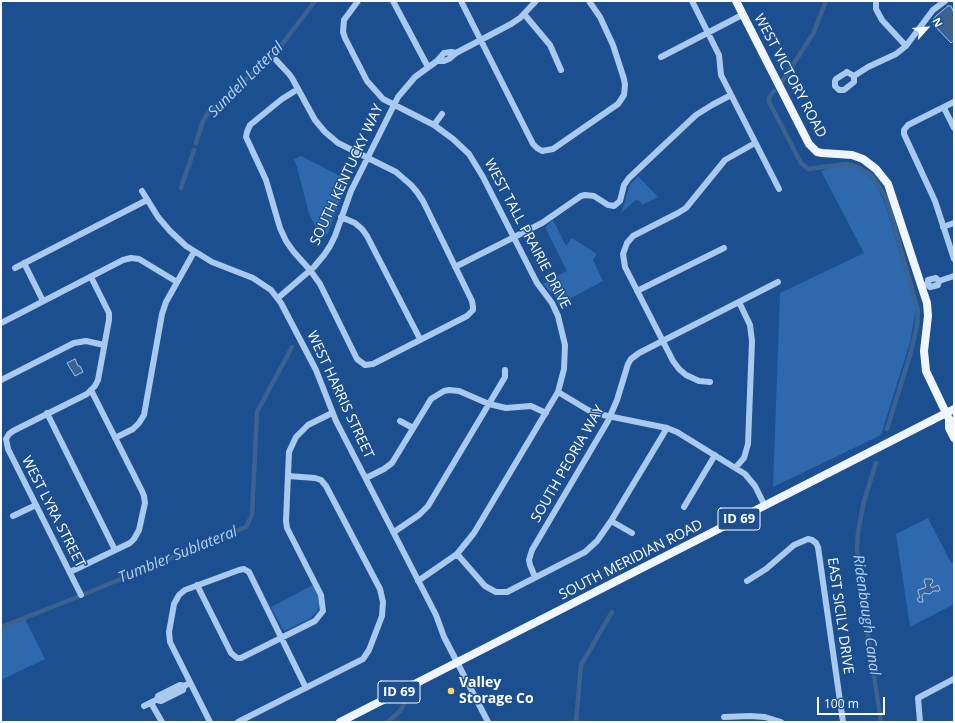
<!DOCTYPE html>
<style>
body{margin:0}
#map{position:relative;width:955px;height:723px;overflow:hidden;background:#1b4f8f;font-family:"Open Sans",sans-serif}
canvas{display:block}
.frame{position:absolute;inset:0;border:2px solid #fff;pointer-events:none}
.north{position:absolute;left:907px;top:8px;width:40px;height:40px;-webkit-text-stroke:3px #1b4f8f;paint-order:stroke;rotate:63deg;font-size:11px;font-weight:700;line-height:16px;text-align:center;color:#fff}
.north::after{content:'';display:block;margin:auto;width:14px;height:18px;background:#fff;clip-path:polygon(50% 0,100% 100%,50% 72%,0 100%)}
.scale{position:absolute;left:817px;top:697px;width:68px;height:18px;box-sizing:border-box;border:2px solid #fff;border-top:0;padding-left:5px;font-size:12px;line-height:14px;white-space:nowrap;color:#fff;-webkit-text-stroke:3px #1b4f8f;paint-order:stroke}
</style>
<div id="map">
<canvas width="955" height="723"></canvas>
<div class="frame"></div>
<div class="north">N</div>
<div class="scale">100 m</div>
</div>
<script>
const context = document.querySelector('canvas').getContext('2d');
context.lineJoin = 'round';
function paint(path, color) {
  context.fillStyle = color;
  context.fill(path, 'evenodd');
}
function toPath(rows) {
  const path = new Path2D();
  for (const r of rows) {
    path.moveTo(r[0], r[1]);
    for (let i = 2; i < r.length; i += 2) path.lineTo(r[i], r[i + 1]);
  }
  return path;
}
function stroke(path, color, width, dash) {
  context.strokeStyle = color;
  context.lineWidth = width;
  context.lineCap = dash ? 'butt' : 'round';
  context.setLineDash(dash || []);
  context.stroke(path);
}
function drawText(font, color, halo, rows, align = 'center') {
  context.font = font + ' "Open Sans",sans-serif';
  context.lineWidth = 3;
  context.setLineDash([]);
  context.textBaseline = 'middle';
  context.strokeStyle = halo;
  context.fillStyle = color;
  for (const [text, x, y, turn = 0] of rows) {
    context.save();
    context.translate(x, y);
    context.rotate((+turn || 0) * Math.PI / 180);
    context.textAlign = isNaN(turn) ? turn : align;
    if (halo) context.strokeText(text, 0, 0);
    context.fillText(text, 0, 0);
    context.restore();
  }
}
paint(toPath([
 [301,156,348,180,328,233,324,237,316,227,309,214,297,167,294,159],
 [841,164,855,167,873,179,885,203,916,309,910,342,881,435,773,487,780,293,864,253,821,171],
 [638,176,658,197,642,205,640,201,636,200,620,214,622,211,630,185],
 [553,220,566,246,572,238,597,254,593,260,603,281,558,305,557,299,543,284,567,271,545,227],
 [928,518,951,563,954,562,954,604,910,627,896,534],
 [313,585,320,601,318,610,311,618,285,631,282,628,271,607],
 [25,619,45,659,1,680,1,629]
]), '#2e69ad');
const water = toPath([
 [948,6,951,6,954,13,954,40,951,43,931,22,937,15,948,6],
 [75,359,78,366,80,366,83,372,75,376,67,363,75,359],
 [925,579,932,579,933,582,930,585,932,588,938,585,940,589,939,591,933,591,930,594,924,593,922,596,923,602,919,602,917,599,920,597,918,592,918,590,924,588,926,587,924,581,925,579]
]);
paint(water, '#3c6290');
stroke(water, '#9cc4f0', 1);
stroke(toPath([
 [781,83,813,34,826,1],
 [774,91,769,98,769,102,801,163,808,169,846,164,858,167,872,176,879,186,887,200,918,310,917,326,910,355,887,429],
 [196,143,203,121,208,113,274,55,315,1],
 [181,188,194,150],
 [876,463,864,501,858,532,857,550,862,596,881,722],
 [1,627,75,598,246,527,252,515,257,412,292,347],
 [388,722,400,711,404,704],
 [576,722,581,665,612,612]
]), '#3c6290', 4.5);
stroke(toPath([
 [358,1,344,20,343,32,345,38,367,81,383,99,434,125,453,139,469,154,483,177,537,283,552,303,558,316,565,345,564,369,558,392,474,533,457,554,418,581],
 [393,1,428,67],
 [461,1,533,144,537,148,542,151,553,149,618,104,624,95,625,85,624,79,613,45,600,17,589,1],
 [692,1,719,55,721,75,779,189],
 [876,1,876,9,882,20,906,46],
 [524,14,550,45,561,70],
 [661,57,742,15],
 [276,60,289,74,292,78,298,89,315,120,325,132,338,143,396,172,411,185,417,192,423,201,472,301,473,307,473,310,467,316,373,364,365,365,357,359,320,284,310,270,293,251,286,241,280,228,266,180,246,137,247,132,250,125,282,99,298,89],
 [437,61,444,61,449,59,456,53,511,24,520,18,536,1],
 [847,72,854,76,854,82,844,90,839,90,835,86,835,81,836,79,847,72],
 [854,76,868,67,896,54,906,46,933,10,945,1],
 [954,102,908,125,904,130,904,134,935,201,954,259],
 [944,108,954,128],
 [434,125,442,114],
 [142,191,158,217,170,231,186,246,212,262,253,278,271,290,281,303,316,370,336,421,436,615,444,637,488,722],
 [341,217,355,223,362,229,367,236,420,339],
 [943,227,954,223],
 [24,263,43,301],
 [455,267,542,223,581,196,585,195,594,196,608,205,614,206,620,201,624,185,629,178,696,115,712,105,731,95],
 [15,268,147,200],
 [939,281,954,276],
 [922,286,928,284,930,287,938,285,939,281,936,278,928,280,928,284],
 [637,291,724,248],
 [278,298,314,267,324,255,330,246,335,236,351,191,398,97,415,77,437,61,444,53,451,52,456,53],
 [1,323,123,260,131,258,139,259,177,282],
 [1,380,74,343,86,341,104,345],
 [710,382,699,381,686,375,679,369,673,361,625,267,623,254,627,243,633,236,678,213,686,208,725,160,755,143],
 [558,392,588,410,603,415,667,428,677,432,745,474,755,486,765,506],
 [47,413,115,550],
 [400,421,413,428],
 [115,438,133,429,139,423,144,415,162,314,166,302,194,252],
 [736,467,744,458,748,444,752,341,750,325,739,302],
 [366,478,384,469,392,463,431,399,444,391,449,390,459,391,489,404,506,408,531,406,546,413],
 [684,507,715,455],
 [13,516,36,505],
 [611,521,632,533],
 [394,532,419,515,428,506,505,377,505,370],
 [457,554,485,586,496,592,507,592,585,552,597,541,611,521,667,428],
 [70,572,130,543,134,539,139,530,145,503,144,496,142,491,91,390],
 [535,577,530,565,529,560,532,550,608,421,617,400,628,364,631,359,639,353,778,282],
 [747,581,766,569,794,545,808,539,812,540,816,543,818,547,843,722],
 [197,585,231,653,237,658,241,658,315,621,323,611,321,595,287,528,286,521,289,452,296,437,308,425,332,413],
 [81,595,8,449,6,439,9,434,13,431,87,394,95,386,98,380,109,320,109,313,91,277],
 [184,686,183,690,161,701,157,700,158,696,180,685,184,686,190,683],
 [151,703,162,722],
 [144,706,154,701],
 [724,717,750,716,765,717,781,722],
 [210,722,170,642,169,632,174,604,179,595,185,590,239,570,244,569,249,572,306,688],
 [238,722,363,659,369,650,382,616,383,602,380,589,326,486,321,480,315,478,288,476],
 [920,722,918,698,954,679]
]), '#a9c9ee', 6);
stroke(toPath([
 [736,1,809,144,817,152,822,153,852,155,863,159,876,169,888,184,927,303,928,316,924,351,926,371,946,413,949,419,954,423],
 [949,419,949,428,954,438],
 [340,722,954,409]
]), '#f0f6ff', 8);
for (const [x, y, r, color] of [
 [451,691,4,"#ffd166"]
]) {
  const dot = new Path2D();
  dot.arc(x, y, r, 0, 2 * Math.PI);
  context.fillStyle = color;
  context.fill(dot);
  stroke(dot, '#1b4f8f', 1.5);
}
for (const [x, y, w] of [
 [739,519,42],
 [399,692,42]
]) {
  const box = new Path2D();
  box.roundRect(x - w / 2, y - 11, w, 22, 3);
  context.fillStyle = '#1b4f8f';
  context.fill(box);
  stroke(box, '#fff', 1);
}
drawText('bold 13px', '#fff', null, [
 ["ID 69",739,519],
 ["ID 69",399,692]
]);
drawText('14px', '#fff', '#1b4f8f', [
 ["WEST VICTORY ROAD",790,76,62],
 ["SOUTH KENTUCKY WAY",347,175,-65],
 ["WEST TALL PRAIRIE DRIVE",527,234,62],
 ["WEST HARRIS STREET",340,395,65],
 ["SOUTH PEORIA WAY",568,464,-60],
 ["WEST LYRA STREET",53,512,63],
 ["SOUTH MERIDIAN ROAD",631,560,-27],
 ["EAST SICILY DRIVE",840,616,82]
]);
drawText('bold 14px', '#fff', '#1b4f8f', [
 ["Valley",459,683],
 ["Storage Co",459,699]
], 'left');
drawText('italic 15px', '#b5d3f5', '#1b4f8f', [
 ["Sundell Lateral",246,80,-45],
 ["Tumbler Sublateral",178,555,-22],
 ["Ridenbaugh Canal",866,615,82]
]);
</script>
